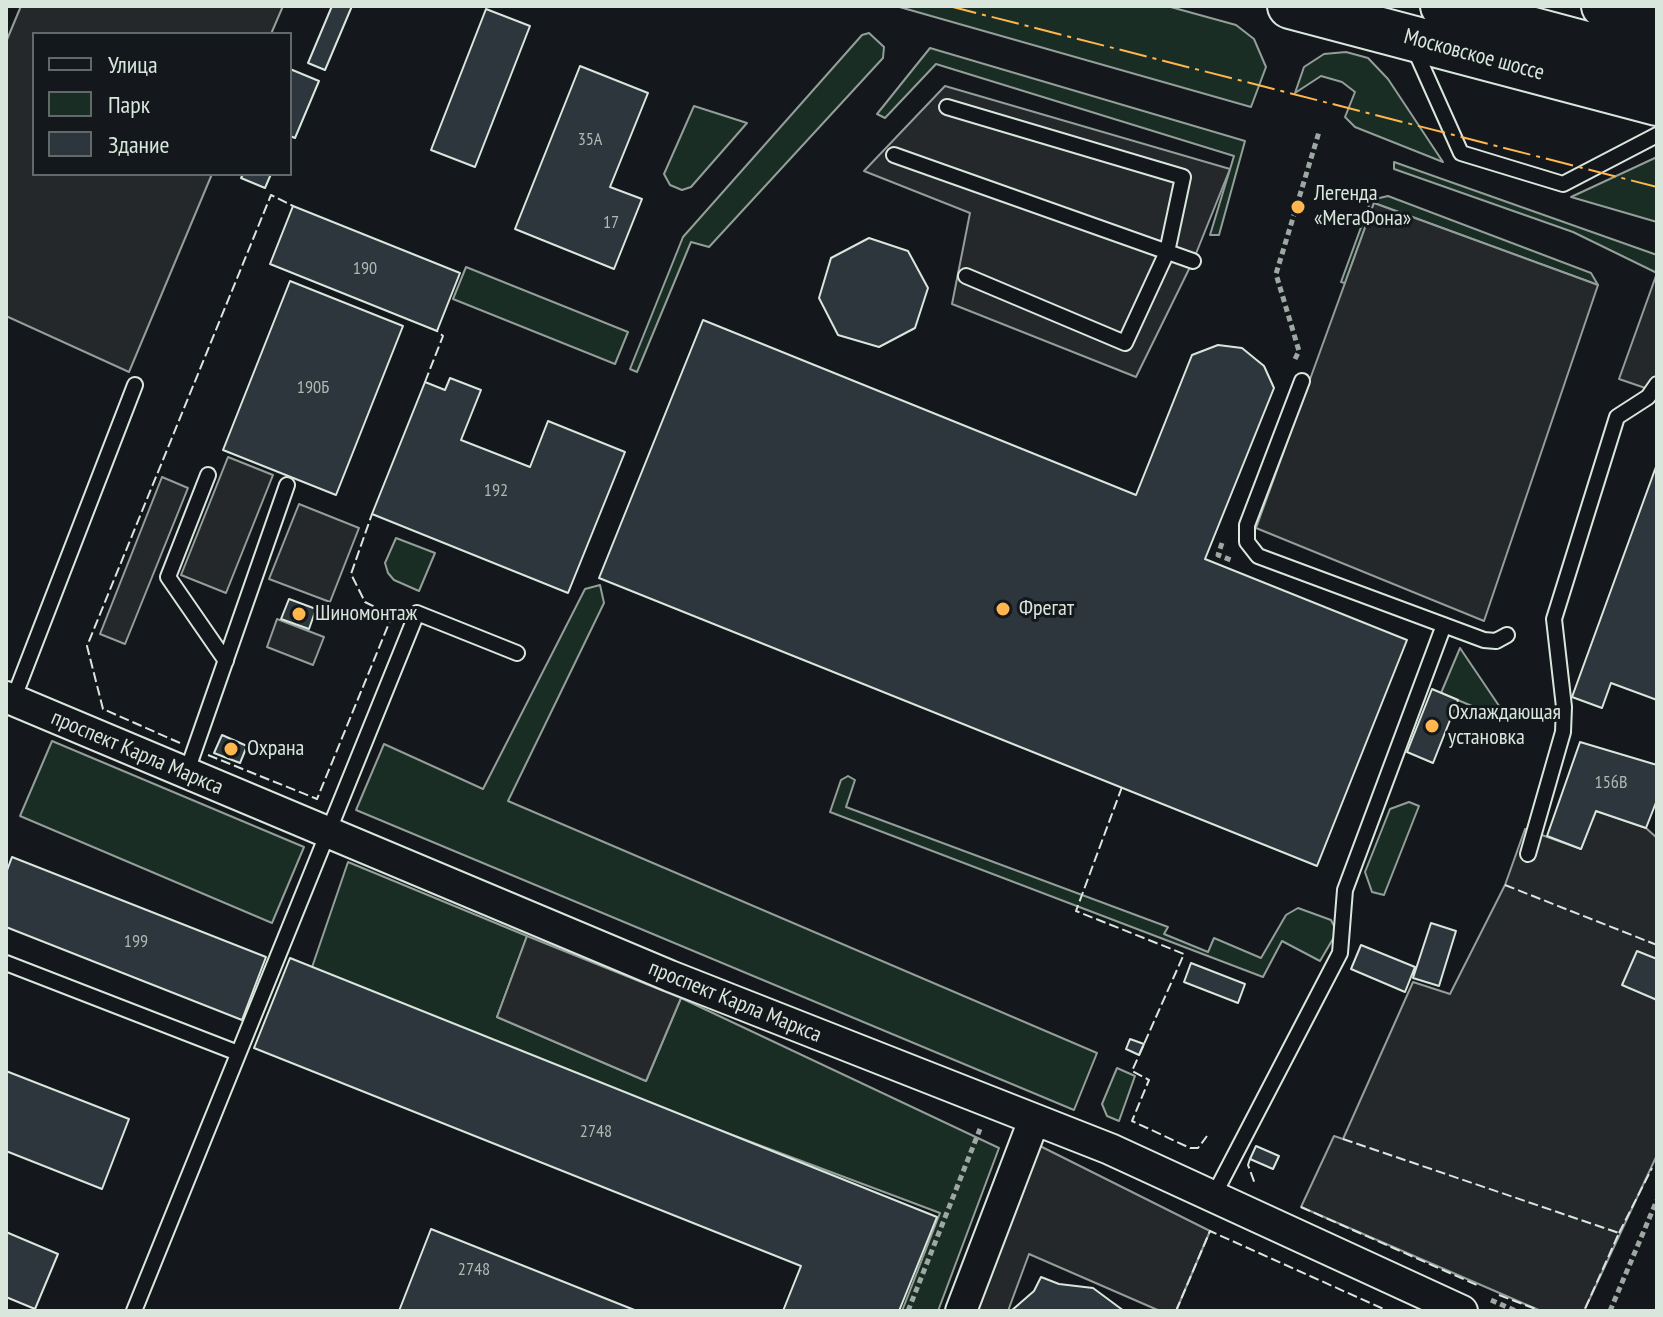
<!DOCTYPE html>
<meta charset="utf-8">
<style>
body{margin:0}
#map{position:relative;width:1663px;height:1317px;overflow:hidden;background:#14181c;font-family:"PT Sans Narrow",sans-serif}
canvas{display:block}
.frame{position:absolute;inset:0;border:8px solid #d8e6dc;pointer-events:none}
.legend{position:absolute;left:32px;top:32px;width:260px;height:144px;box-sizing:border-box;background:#14181c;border:2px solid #626a69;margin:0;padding:10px 14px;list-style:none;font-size:24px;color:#d8e6dc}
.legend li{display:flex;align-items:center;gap:16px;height:40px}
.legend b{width:40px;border:2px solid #626a69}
</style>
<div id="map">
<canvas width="1663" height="1317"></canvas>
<div class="frame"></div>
<ul class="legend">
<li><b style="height:10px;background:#14181c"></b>Улица</li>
<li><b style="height:22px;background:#1a2d24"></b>Парк</li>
<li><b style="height:22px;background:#2c363c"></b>Здание</li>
</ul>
</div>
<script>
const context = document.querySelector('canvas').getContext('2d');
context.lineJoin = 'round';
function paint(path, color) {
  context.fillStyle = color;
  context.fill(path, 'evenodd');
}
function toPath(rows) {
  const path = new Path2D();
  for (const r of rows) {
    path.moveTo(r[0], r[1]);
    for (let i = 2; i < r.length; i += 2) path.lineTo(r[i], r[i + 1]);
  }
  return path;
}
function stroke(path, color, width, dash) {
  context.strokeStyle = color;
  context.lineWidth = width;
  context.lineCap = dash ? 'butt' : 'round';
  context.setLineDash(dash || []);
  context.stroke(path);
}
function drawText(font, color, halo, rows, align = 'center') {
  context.font = font + ' "PT Sans Narrow",sans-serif';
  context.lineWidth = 6;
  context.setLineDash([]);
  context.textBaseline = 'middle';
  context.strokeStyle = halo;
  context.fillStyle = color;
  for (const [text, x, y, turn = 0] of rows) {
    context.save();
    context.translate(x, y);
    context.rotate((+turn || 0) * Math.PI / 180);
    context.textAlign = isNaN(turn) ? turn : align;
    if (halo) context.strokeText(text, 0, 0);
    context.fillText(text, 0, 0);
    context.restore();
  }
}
const green = toPath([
 [896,6,1167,6,1236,25,1254,39,1266,67,1251,107,896,6],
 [869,33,884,47,883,58,709,247,691,242,637,372,630,369,683,237,862,35,869,33],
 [930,48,1245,141,1219,235,1210,235,1234,156,936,64,885,118,877,114,930,48],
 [1346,52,1368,58,1388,79,1443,162,1355,127,1345,117,1355,92,1342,82,1321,76,1295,93,1304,67,1324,54,1346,52],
 [694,106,747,123,691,187,682,190,670,185,664,174,694,106],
 [1657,157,1657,222,1571,197,1657,157],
 [1394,162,1657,255,1657,273,1573,232,1394,169,1394,162],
 [1388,196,1591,273,1598,285,1374,203,1345,283,1341,282,1371,200,1388,196],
 [466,267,628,332,615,364,453,299,466,267],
 [396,538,435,553,419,591,394,580,388,573,385,563,396,538],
 [600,585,604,603,508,801,1097,1053,1074,1110,356,810,384,744,483,789,585,589,600,585],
 [1460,648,1510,722,1441,693,1460,648],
 [52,741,304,847,272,923,20,816,52,741],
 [848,776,855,780,846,807,1168,927,1164,934,1208,952,1214,938,1261,958,1286,915,1298,908,1331,920,1337,932,1320,961,1282,941,1263,977,830,812,841,780,848,776],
 [1409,802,1419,806,1384,895,1372,892,1365,872,1390,809,1409,802],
 [348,862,527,936,497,1017,646,1081,681,998,999,1148,938,1311,902,1311,940,1213,309,976,348,862],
 [1117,1068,1135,1076,1119,1121,1107,1116,1102,1104,1117,1068]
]);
paint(green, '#1a2d24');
stroke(green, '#939e99', 2);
const parking = toPath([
 [21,6,283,6,271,34,34,34,34,174,212,174,129,372,6,316,6,42,21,6],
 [945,86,1230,169,1193,261,1136,377,952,304,970,213,864,171,945,86],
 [1374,203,1598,285,1484,621,1256,528,1374,203],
 [1657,273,1657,392,1619,379,1657,273],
 [228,457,273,475,226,593,181,575,228,457],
 [162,477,188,488,125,644,100,634,162,477],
 [299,504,359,528,330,602,269,579,299,504],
 [277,619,324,637,313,665,267,647,277,619],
 [1596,811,1646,828,1657,838,1657,1155,1584,1311,1541,1311,1301,1207,1334,1136,1343,1139,1413,982,1450,994,1505,885,1525,829,1581,849,1596,811],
 [527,936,681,998,646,1081,497,1017,527,936],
 [1040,1146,1210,1231,1176,1311,1160,1311,1029,1254,1008,1311,974,1311,1040,1146]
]);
paint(parking, '#24282b');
stroke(parking, '#939e99', 2);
const building = toPath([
 [332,6,352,6,325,70,308,63,332,6],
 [486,9,530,26,475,167,431,150,486,9],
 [580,66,648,93,610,187,642,199,614,269,515,229,580,66],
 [290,69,319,81,295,138,290,136,290,69],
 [243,174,271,174,265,188,241,178,243,174],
 [293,206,460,273,437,331,270,264,293,206],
 [869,238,908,251,928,288,915,328,879,347,838,335,819,298,831,258,869,238],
 [290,281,403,326,336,495,223,450,290,281],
 [703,320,1136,495,1192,355,1218,345,1242,348,1264,366,1274,388,1205,559,1407,640,1317,866,599,578,703,320],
 [450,378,481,390,461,440,530,467,548,421,625,452,568,593,372,514,425,382,445,390,450,378],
 [1657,464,1657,700,1611,683,1602,708,1572,697,1657,464],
 [289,599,316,609,309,629,281,619,289,599],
 [1432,689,1458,700,1433,763,1407,752,1432,689],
 [222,735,247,746,240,763,214,753,222,735],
 [1580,742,1657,765,1657,800,1646,828,1596,811,1581,849,1547,836,1580,742],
 [12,857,266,957,242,1020,6,927,6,873,12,857],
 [1431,923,1456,931,1439,986,1413,978,1431,923],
 [1361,945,1415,967,1405,992,1351,969,1361,945],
 [1637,951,1657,959,1657,1000,1622,985,1637,951],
 [290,958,937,1217,899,1311,783,1311,801,1266,254,1048,290,958],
 [1191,963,1245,984,1238,1003,1184,982,1191,963],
 [1130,1039,1144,1044,1139,1055,1126,1049,1130,1039],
 [6,1071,129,1119,102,1189,6,1151,6,1071],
 [1256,1146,1279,1156,1273,1169,1250,1159,1256,1146],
 [431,1229,637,1311,399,1311,431,1229],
 [6,1232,58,1254,35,1309,6,1297,6,1232],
 [1041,1277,1059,1284,1093,1288,1124,1311,1011,1311,1034,1291,1041,1277]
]);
paint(building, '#2c363c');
stroke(building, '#d8e6dc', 2);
const service = toPath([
 [1414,48,1461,153,1563,184,1657,135],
 [947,107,1183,177,1167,252,1125,343,966,276],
 [894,155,1193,261],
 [1302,381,1247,525,1247,542,1258,556,1484,640,1496,641,1507,635],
 [208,475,168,577,226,661],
 [13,700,135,385],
 [186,774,287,485],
 [1528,854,1563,732,1564,707,1554,619,1617,417,1648,397,1657,384],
 [6,963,238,1053],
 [1214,1195,1340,953,1345,890,1444,625],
 [134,1311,417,613,517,653]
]);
const minor = toPath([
 [6,697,670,976,1110,1149,1462,1311],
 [961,1311,1034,1120]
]);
const primary = toPath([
 [1290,6,1657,103],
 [1443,6,1657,63],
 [1604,6,1657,20]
]);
stroke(service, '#d8e6dc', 18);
stroke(minor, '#d8e6dc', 34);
stroke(primary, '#d8e6dc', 48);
stroke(toPath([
 [1295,359,1299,351,1276,274,1319,132],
 [1222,543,1218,555,1231,560],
 [1491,1300,1516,1311],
 [908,1311,980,1129],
 [1610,1311,1657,1200]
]), '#9da8a2', 5, [6, 4]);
stroke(service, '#14181c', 14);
stroke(minor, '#14181c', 30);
stroke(primary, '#14181c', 44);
stroke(toPath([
 [425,382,443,336,437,331],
 [180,743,103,709,87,646,271,195,293,206],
 [208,755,317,799,392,616,365,602,351,574,372,514],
 [1122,787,1076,911,1184,954,1132,1071,1149,1080,1132,1121,1190,1148,1198,1148,1207,1136],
 [1505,885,1657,945],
 [1343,1139,1619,1233,1584,1311],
 [1250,1159,1248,1165,1255,1184],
 [1301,1207,1479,1286],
 [1619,1233,1652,1168],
 [1499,1295,1541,1311],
 [1176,1311,1210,1231,1388,1311]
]), '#d8e6dc', 2, [10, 4]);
stroke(toPath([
 [949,6,1657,187]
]), '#ffb74d', 2, [28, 6, 4, 6]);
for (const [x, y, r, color] of [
 [1298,207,8,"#ffb74d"],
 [1003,609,8,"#ffb74d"],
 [299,614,8,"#ffb74d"],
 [1432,726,8,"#ffb74d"],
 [231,749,8,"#ffb74d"]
]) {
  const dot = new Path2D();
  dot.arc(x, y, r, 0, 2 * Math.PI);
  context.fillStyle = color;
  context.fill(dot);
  stroke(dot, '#14181c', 3);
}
drawText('18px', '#adbab4', null, [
 ["35А",590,140],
 ["17",611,223],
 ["190",365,269],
 ["190Б",313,388],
 ["192",496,491],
 ["156В",1611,783],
 ["199",136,942],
 ["2748",596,1132],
 ["2748",474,1270]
]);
drawText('22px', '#d8e6dc', '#14181c', [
 ["Московское шоссе",1474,55,15],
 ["проспект Карла Маркса",137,753,23],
 ["проспект Карла Маркса",735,1002,22]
]);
drawText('22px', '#d8e6dc', '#14181c', [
 ["Легенда",1314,194],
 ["«МегаФона»",1314,219],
 ["Фрегат",1019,609],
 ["Шиномонтаж",315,614],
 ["Охлаждающая",1448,713],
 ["установка",1448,738],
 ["Охрана",247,749]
], 'left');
</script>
